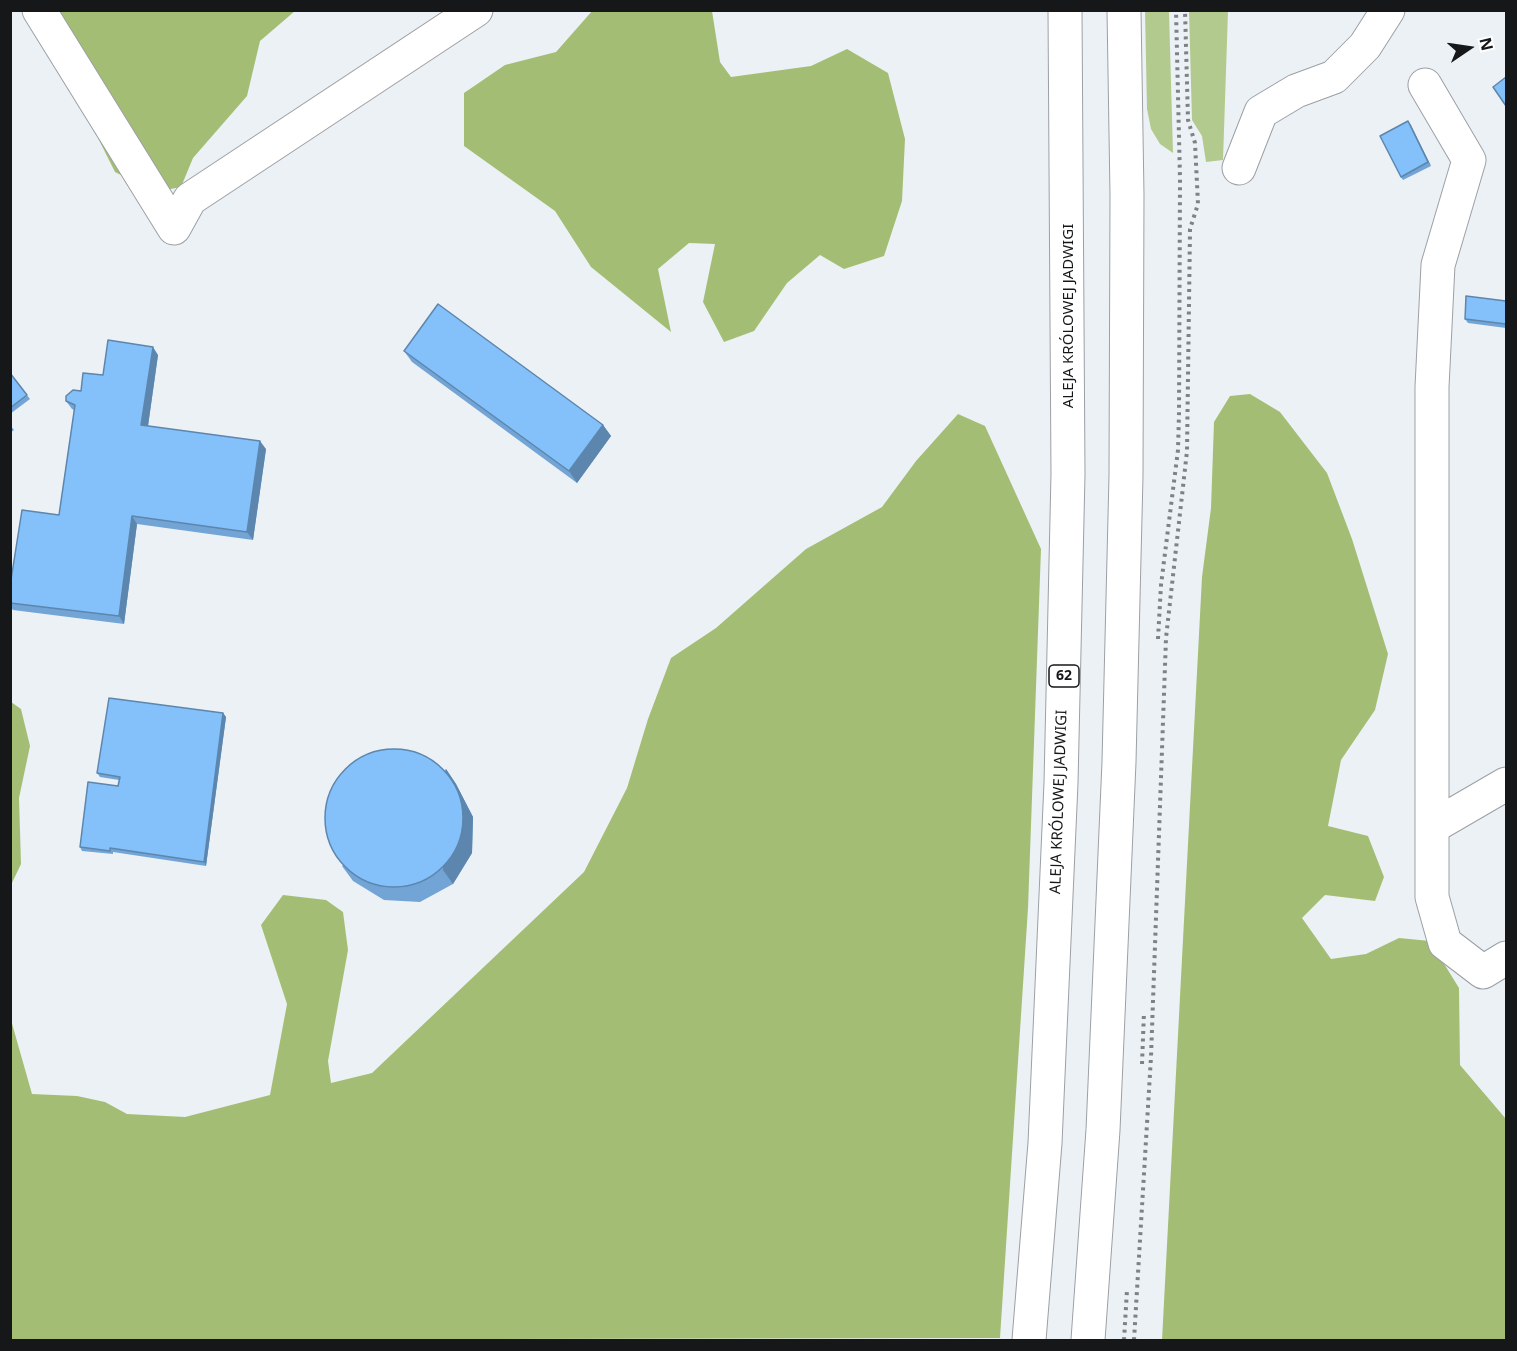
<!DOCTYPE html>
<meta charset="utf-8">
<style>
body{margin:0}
#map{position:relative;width:1517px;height:1351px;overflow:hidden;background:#ecf1f6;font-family:"Noto Sans",sans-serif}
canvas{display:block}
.frame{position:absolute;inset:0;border:12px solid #151718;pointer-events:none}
.north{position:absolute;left:1439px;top:18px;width:60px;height:60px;-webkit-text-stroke:4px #fff;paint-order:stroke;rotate:77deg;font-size:16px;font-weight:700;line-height:24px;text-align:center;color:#151718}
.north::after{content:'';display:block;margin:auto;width:21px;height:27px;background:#151718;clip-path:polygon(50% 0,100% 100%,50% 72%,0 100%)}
</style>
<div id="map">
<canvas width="1517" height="1351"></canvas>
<div class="frame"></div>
<div class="north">N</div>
</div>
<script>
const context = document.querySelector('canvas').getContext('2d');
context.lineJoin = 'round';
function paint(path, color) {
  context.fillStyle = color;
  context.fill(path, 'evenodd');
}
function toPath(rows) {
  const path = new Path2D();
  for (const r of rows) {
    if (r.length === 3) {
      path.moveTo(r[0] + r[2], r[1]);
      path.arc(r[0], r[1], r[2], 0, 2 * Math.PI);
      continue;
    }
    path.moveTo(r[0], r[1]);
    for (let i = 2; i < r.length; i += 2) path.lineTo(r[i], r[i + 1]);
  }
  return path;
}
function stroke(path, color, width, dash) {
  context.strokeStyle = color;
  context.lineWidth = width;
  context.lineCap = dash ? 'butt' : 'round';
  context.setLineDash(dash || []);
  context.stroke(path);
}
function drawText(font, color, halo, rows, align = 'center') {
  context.font = font + ' "Noto Sans",sans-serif';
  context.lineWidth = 4.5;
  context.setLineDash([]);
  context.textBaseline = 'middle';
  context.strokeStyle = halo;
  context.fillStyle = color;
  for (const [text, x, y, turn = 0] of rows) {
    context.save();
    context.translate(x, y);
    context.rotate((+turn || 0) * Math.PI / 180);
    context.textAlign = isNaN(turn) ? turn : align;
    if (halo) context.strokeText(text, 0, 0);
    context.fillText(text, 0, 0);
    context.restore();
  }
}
paint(toPath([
 [1145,11,1169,11,1173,153,1160,144,1151,129,1147,109],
 [1189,11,1228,11,1223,160,1206,162,1202,136,1192,120]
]), '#b3ca8e');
paint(toPath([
 [593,10,712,11,720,62,731,77,811,66,847,49,888,73,905,139,902,201,884,256,844,269,820,255,787,283,754,331,724,342,703,302,715,244,689,243,658,269,671,332,591,267,555,211,464,146,464,93,505,65,556,52],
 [31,11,295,11,260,41,247,96,193,158,181,187,155,192,115,172,48,38],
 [1250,394,1280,412,1327,473,1352,539,1388,654,1375,710,1341,760,1328,826,1368,836,1384,877,1375,901,1325,895,1302,918,1331,959,1366,954,1399,938,1430,941,1459,988,1460,1065,1506,1119,1506,1340,1162,1340,1202,577,1211,508,1214,422,1230,396],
 [958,414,985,426,1041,549,1028,908,1000,1338,11,1340,11,1020,32,1094,77,1096,105,1102,127,1114,185,1117,270,1095,287,1004,261,925,283,895,326,900,343,912,348,950,328,1061,331,1083,372,1073,584,872,627,788,648,719,671,658,716,628,806,549,882,507,916,461],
 [11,702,21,709,30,746,19,798,21,864,11,885]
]), '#a3be74');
const minor = toPath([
 [39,10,174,228,190,199,476,10],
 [1425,85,1469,160,1438,265,1432,387,1432,897,1445,943,1483,972,1506,958],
 [1239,168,1261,112,1296,91,1334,77,1365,46,1388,10],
 [1432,827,1506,784]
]);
const major = toPath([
 [1029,1340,1045,1143,1061,783,1068,474,1065,10],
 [1088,1340,1103,1130,1119,762,1126,476,1127,195,1124,10]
]);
stroke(minor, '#9ca0a5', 35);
stroke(major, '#9ca0a5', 35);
stroke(toPath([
 [1158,639,1161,585,1178,450,1179,414,1180,179,1176,10],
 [1142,1064,1144,1012],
 [1124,1340,1127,1290],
 [1134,1340,1151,1057,1166,638,1187,451,1190,229,1198,204,1195,143,1188,120,1185,10]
]), '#7e8285', 4, [3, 4.5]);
stroke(minor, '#fff', 33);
stroke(major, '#fff', 33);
paint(toPath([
 [1408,121,1431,166,1403,180,1401,177],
 [1506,301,1506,328,1468,323,1465,319],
 [404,351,603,425,611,436,577,483,412,362],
 [158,355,148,426,266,449,253,540,137,524,124,624,13,610,10,606,10,586,59,515,74,410,72,409,66,401,103,375],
 [10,373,30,399,10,414],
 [10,425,14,430,10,433],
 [223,713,226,717,206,866,113,852,113,854,82,851,80,847,118,786,119,780,100,777,97,773],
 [446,769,456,784,473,817,472,853,453,884,420,902,384,900,353,881,342,866]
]), '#72a5d6');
paint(toPath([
 [1408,121,1411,125,1431,166,1428,162],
 [153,347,158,355,147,433,141,425],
 [603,425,611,436,577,483,569,471],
 [260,441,266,449,253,540,247,532],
 [132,516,137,524,124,624,119,616],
 [223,713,226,717,206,866,204,862],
 [446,769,456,784,473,817,472,853,453,884,443,870]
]), '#5c86ae');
const building = toPath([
 [1506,77,1506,106,1493,87,1506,77],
 [1408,121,1428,162,1401,177,1380,136,1408,121],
 [1466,296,1506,301,1506,324,1465,319,1466,296],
 [438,304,603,425,569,471,404,351,438,304],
 [108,340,153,347,141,425,260,441,247,532,132,516,119,616,10,603,10,586,22,510,59,515,75,405,66,401,66,396,73,390,81,391,83,373,103,375,108,340],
 [10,373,27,395,10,408,10,373],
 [109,698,223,713,204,862,110,848,110,851,80,847,88,782,118,786,120,777,97,773,109,698],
 [394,818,69]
]);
paint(building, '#84c0f9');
stroke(building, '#5c86ae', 1.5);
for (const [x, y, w] of [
 [1064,676,30]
]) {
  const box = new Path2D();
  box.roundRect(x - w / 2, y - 11, w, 22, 4.5);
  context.fillStyle = '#fff';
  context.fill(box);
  stroke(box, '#151718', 1.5);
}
drawText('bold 14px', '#151718', null, [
 ["62",1064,676]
]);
drawText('15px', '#151718', '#fff', [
 ["ALEJA KRÓLOWEJ JADWIGI",1069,316,-90],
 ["ALEJA KRÓLOWEJ JADWIGI",1059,802,-88]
]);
</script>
